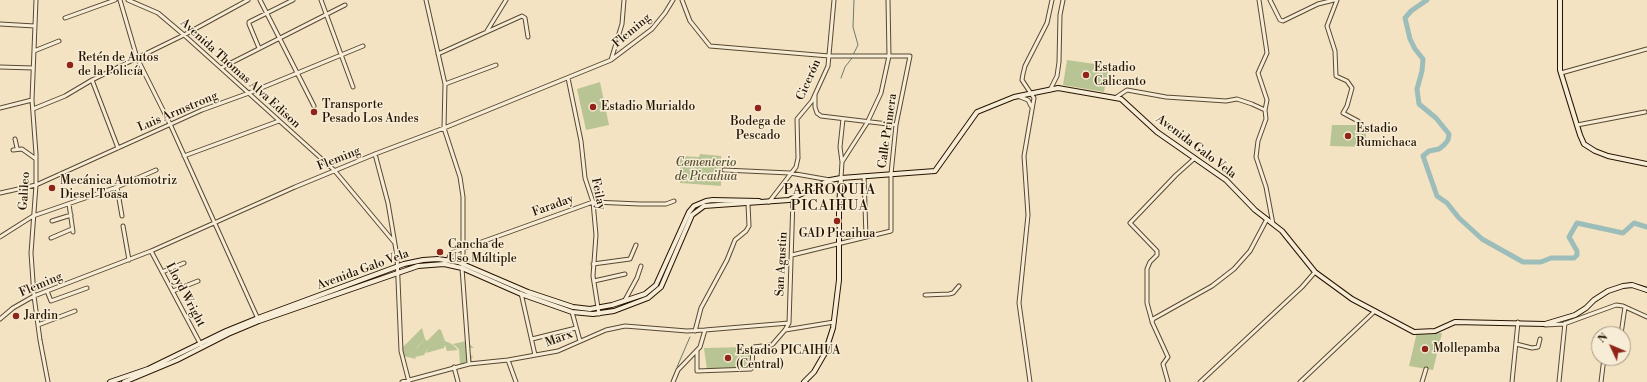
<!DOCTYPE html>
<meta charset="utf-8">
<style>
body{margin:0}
#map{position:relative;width:1647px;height:382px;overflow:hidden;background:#f3e3c2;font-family:"Libre Bodoni",serif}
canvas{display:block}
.north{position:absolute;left:1591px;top:326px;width:40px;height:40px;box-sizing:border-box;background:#f7edd7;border:1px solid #a39681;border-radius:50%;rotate:314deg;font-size:11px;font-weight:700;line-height:16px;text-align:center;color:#261401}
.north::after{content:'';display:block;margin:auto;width:14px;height:18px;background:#8f2418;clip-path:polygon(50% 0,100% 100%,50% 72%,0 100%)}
</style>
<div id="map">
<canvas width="1647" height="382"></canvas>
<div class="north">N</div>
</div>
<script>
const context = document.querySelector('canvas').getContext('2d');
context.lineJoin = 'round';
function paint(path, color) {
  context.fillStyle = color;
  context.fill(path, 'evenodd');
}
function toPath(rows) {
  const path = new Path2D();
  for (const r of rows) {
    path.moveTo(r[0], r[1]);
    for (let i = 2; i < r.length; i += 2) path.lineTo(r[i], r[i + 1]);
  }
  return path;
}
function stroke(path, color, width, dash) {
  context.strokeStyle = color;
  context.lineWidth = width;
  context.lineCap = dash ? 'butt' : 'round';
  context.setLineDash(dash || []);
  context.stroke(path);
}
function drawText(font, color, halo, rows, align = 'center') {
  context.font = font + ' "Libre Bodoni",serif';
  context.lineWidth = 3;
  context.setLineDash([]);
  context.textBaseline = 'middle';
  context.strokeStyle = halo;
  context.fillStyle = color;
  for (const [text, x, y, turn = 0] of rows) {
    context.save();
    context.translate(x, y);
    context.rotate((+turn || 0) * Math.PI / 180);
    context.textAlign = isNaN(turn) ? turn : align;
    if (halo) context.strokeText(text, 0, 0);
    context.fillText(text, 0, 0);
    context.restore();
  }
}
paint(toPath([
 [1067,60,1109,66,1104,92,1063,85],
 [600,82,609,125,586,130,577,89],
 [1332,125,1366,125,1366,147,1330,146],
 [700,154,721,156,721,186,680,183,680,156,699,157],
 [422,328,425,339,418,346,415,350,425,339,427,341,439,329,441,330,445,341,452,344,458,350,447,351,445,345,444,348,426,353,428,348,424,355,415,357,416,359,403,356,402,348],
 [1417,332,1442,333,1433,370,1409,366],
 [466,341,474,348,468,348,469,355,473,356,471,360,476,363,460,365,459,349,453,344],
 [749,347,750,368,707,370,704,348]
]), '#b9c494');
stroke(toPath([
 [853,55,858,45,853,27,854,0],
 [841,78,845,67,852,58],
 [677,367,690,337]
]), '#6d7970', 1);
stroke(toPath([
 [1427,0,1411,11,1405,18,1410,39,1415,49,1423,59,1422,71,1417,89,1419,104,1436,118,1449,134,1448,140,1444,145,1439,149,1429,151,1423,156,1437,196,1447,203,1459,218,1482,239,1523,262,1541,262,1551,258,1574,258,1577,255,1577,251,1569,237,1577,223,1623,233,1634,223,1647,227]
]), '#9dbdba', 5);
const minor = toPath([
 [36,0,32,100,36,154,36,185,31,253,34,296,40,340,48,382],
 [120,0,137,58,170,124,258,319],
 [128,0,158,13,184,35,334,170,394,242],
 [260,0,314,106],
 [321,0,353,87],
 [426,0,445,84,444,128,460,177,463,197,463,264],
 [682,0,690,21,710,46,829,56,910,56,896,125,891,174,891,231,792,255],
 [1259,0,1267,53,1258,73,1267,100,1265,110,1266,119,1258,141,1256,157,1266,187,1273,224],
 [1270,0,1280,20,1283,21,1318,4,1334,0],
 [1337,0,1327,26,1335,51,1336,76,1347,81,1352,88,1347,106,1343,113,1358,121],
 [65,18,115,0],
 [0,24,35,26],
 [487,31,506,0],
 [259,48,249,24,249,22,293,0],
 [34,51,59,41],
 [438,54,522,16,525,18,528,37],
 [611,60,622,24,624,0],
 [0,67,33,68],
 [221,68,345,5],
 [1561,73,1647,49],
 [568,78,581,141,585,178,593,202,596,235,593,276,599,314],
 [92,80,118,148],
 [445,84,496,65],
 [1050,90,1057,76,1059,62,1060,15,1063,0],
 [815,95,815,107,817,113,821,116,896,125],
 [1020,97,1028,100,1031,106],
 [1115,98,1127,90,1166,97,1226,101,1237,99,1252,104,1265,110],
 [0,108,32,100],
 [33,109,65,96,92,80,184,35,248,0],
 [1577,125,1645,112],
 [15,139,17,148],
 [13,150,22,149,36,159],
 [375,154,388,203,397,256,401,351,409,382],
 [184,156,279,121],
 [842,162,840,147,843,119],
 [724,170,790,173,830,180],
 [864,176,866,237],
 [841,178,842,162,867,123,881,93,889,56,888,0],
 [117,187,122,216],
 [0,193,36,185,202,110,249,93,363,46],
 [769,202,796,167,798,158,797,119,812,101,828,66,834,0],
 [69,204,73,232],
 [52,221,71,215],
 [123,226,129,260],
 [0,237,33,216,117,187,156,170],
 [51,238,72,229],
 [151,251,201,345],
 [448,260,451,253,593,202,640,204,666,204,674,201],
 [593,264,630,259,636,245],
 [462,268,469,364],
 [162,272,184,263],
 [594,281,625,274],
 [47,291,51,301,87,288],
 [173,291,198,281],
 [521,293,535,355],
 [925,295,949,294,953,293,959,286],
 [625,300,637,278,641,266],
 [572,312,580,341],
 [0,319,13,308,34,296,151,251,295,187,375,154,444,128,611,60,652,29,665,13,673,0],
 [1152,321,1147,303,1147,269,1150,262,1157,255,1157,251,1130,223,1176,175,1195,158],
 [38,325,75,311],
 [1545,325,1564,324,1616,305,1623,306,1647,317],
 [705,330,789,323],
 [785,330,834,322],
 [695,331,701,308,727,260,735,240,746,231,749,226,748,204],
 [1621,334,1625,307],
 [532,339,576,328],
 [1516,344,1532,348,1538,347,1540,339],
 [697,351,697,371,751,369,752,367,753,347,772,345,785,330,789,323,793,199],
 [508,360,516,382],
 [454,367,458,382],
 [402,382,469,364,508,360,558,351,606,330,625,326,687,331,705,330,700,347,678,370,673,382],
 [1030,382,1019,303,1028,215,1024,156,1034,98,1022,80,1023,74,1025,66,1047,23,1052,0],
 [1168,382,1163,364,1168,357,1152,322,1153,319,1212,286,1234,269,1250,251,1267,219],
 [1200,382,1302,287,1315,272],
 [1300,382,1375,311],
 [1422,382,1426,369],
 [1512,382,1518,322],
 [1559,382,1565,323],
 [1601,382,1604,358]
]);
const secondary = toPath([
 [1560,0,1560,70,1580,135,1584,144,1595,151,1608,156,1647,164],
 [110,382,148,369,226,331,258,318,404,264,423,260,438,259,458,262,528,292,573,307,590,309,612,305,645,294,656,285,689,212,694,206,706,201,713,200,759,201],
 [124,382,177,360,228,334,259,321,418,266,444,264,462,268,521,294,572,312,593,314,614,311,648,298,661,287,692,215,704,206,789,200,830,180,841,178,935,171,977,112,1014,97,1058,88,1121,99,1157,132,1226,180,1255,210,1282,231,1315,272,1352,299,1414,332,1435,331,1455,322,1545,324,1575,315,1586,308,1594,300,1608,291,1623,286,1632,285,1647,290],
 [804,382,814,372,825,353,833,328,839,280,839,206,841,178]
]);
stroke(minor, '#594831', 5);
stroke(secondary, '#261401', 6);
stroke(minor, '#f7edd7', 3);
stroke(secondary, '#f7edd7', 4);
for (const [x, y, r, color] of [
 [70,65,4,"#8f2418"],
 [1086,75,4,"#8f2418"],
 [593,107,4,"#8f2418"],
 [758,108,4,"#8f2418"],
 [314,112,4,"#8f2418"],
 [1348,136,4,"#8f2418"],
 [52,188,4,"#8f2418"],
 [837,221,4,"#8f2418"],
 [440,252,4,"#8f2418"],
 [16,316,4,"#8f2418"],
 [1425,349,4,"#8f2418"],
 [728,358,4,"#8f2418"]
]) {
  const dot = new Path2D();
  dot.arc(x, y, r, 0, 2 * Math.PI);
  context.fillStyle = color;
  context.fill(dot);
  stroke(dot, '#f7edd7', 1.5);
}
drawText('12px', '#261401', '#f7edd7', [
 ["Fleming",632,31,-40],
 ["Avenida Thomas Alva Edison",240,74,42],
 ["Cicerón",809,80,-66],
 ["Luis Armstrong",178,112,-23],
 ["Calle Primera",888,131,-82],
 ["Avenida Galo Vela",1196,147,37],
 ["Fleming",339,159,-22],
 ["Galileo",25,191,-86],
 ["Feilay",598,194,78],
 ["Faraday",553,206,-20],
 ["San Agustin",782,264,-87],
 ["Avenida Galo Vela",363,270,-20],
 ["Fleming",41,285,-23],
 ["Lloyd Wright",185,295,62],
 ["Marx",559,339,-20]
]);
drawText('12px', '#261401', '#f7edd7', [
 ["Retén de Autos",78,58],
 ["de la Policía",78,72],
 ["Estadio",1094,68],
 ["Calicanto",1094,82],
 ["Transporte",322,105],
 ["Pesado Los Andes",322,119],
 ["Estadio Murialdo",601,107],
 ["Bodega de",758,122,"center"],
 ["Pescado",758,136,"center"],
 ["Estadio",1356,129],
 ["Rumichaca",1356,143],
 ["Mecánica Automotriz",60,181],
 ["Diesel Toasa",60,195],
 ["GAD Picaihua",837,234,"center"],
 ["Cancha de",448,245],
 ["Uso Múltiple",448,259],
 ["Jardin",24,316],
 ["Mollepamba",1433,349],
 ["Estadio PICAIHUA",736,351],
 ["(Central)",736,365]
], 'left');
drawText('italic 12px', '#595234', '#f7edd7', [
 ["Cementerio",706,163],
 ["de Picaihua",706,177]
]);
context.letterSpacing = '1px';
drawText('14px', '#261401', '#f7edd7', [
 ["PARROQUIA",830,191],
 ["PICAIHUA",830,207]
]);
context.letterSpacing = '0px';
</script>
